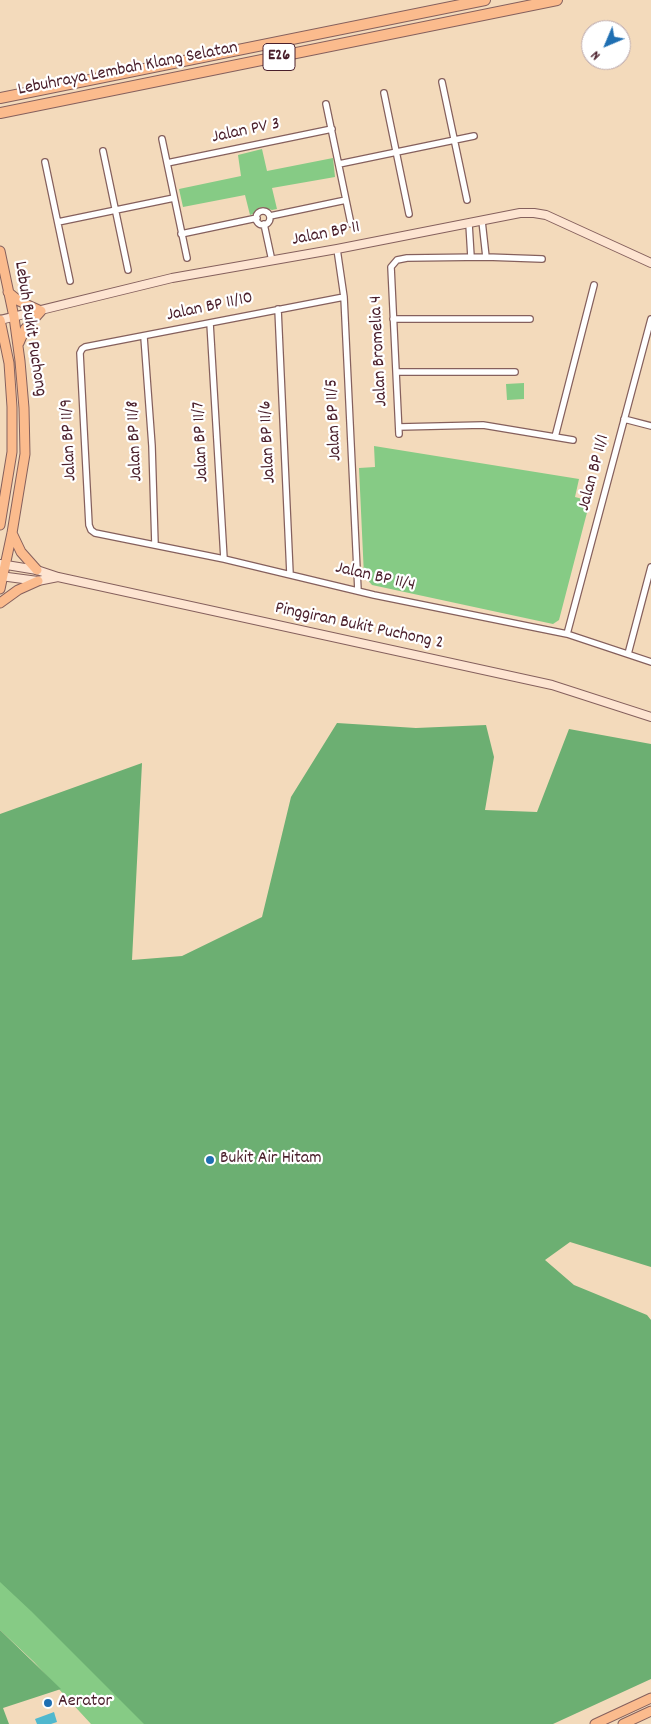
<!DOCTYPE html>
<style>
body{margin:0}
#map{position:relative;width:651px;height:1724px;overflow:hidden;background:#f3dabb;font-family:Dekko,sans-serif}
canvas{display:block}
.north{position:absolute;left:581px;top:20px;width:50px;height:50px;box-sizing:border-box;background:#fff;border:1px solid #b7a5aa;border-radius:50%;rotate:225deg;font-size:14px;font-weight:700;line-height:20px;text-align:center;color:#4a1f2b}
.north::after{content:'';display:block;margin:auto;width:18px;height:22px;background:#1f6fb2;clip-path:polygon(50% 0,100% 100%,50% 72%,0 100%)}
</style>
<div id="map">
<canvas width="651" height="1724"></canvas>
<div class="north">N</div>
</div>
<script>
const context = document.querySelector('canvas').getContext('2d');
context.lineJoin = 'round';
function paint(path, color) {
  context.fillStyle = color;
  context.fill(path, 'evenodd');
}
function toPath(rows) {
  const path = new Path2D();
  for (const r of rows) {
    if (r.length === 3) {
      path.moveTo(r[0] + r[2], r[1]);
      path.arc(r[0], r[1], r[2], 0, 2 * Math.PI);
      continue;
    }
    path.moveTo(r[0], r[1]);
    for (let i = 2; i < r.length; i += 2) path.lineTo(r[i], r[i + 1]);
  }
  return path;
}
function stroke(path, color, width, dash) {
  context.strokeStyle = color;
  context.lineWidth = width;
  context.lineCap = dash ? 'butt' : 'round';
  context.setLineDash(dash || []);
  context.stroke(path);
}
function drawText(font, color, halo, rows, align = 'center') {
  context.font = font + ' Dekko,sans-serif';
  context.lineWidth = 4.5;
  context.setLineDash([]);
  context.textBaseline = 'middle';
  context.strokeStyle = halo;
  context.fillStyle = color;
  for (const [text, x, y, turn = 0] of rows) {
    context.save();
    context.translate(x, y);
    context.rotate((+turn || 0) * Math.PI / 180);
    context.textAlign = isNaN(turn) ? turn : align;
    if (halo) context.strokeText(text, 0, 0);
    context.fillText(text, 0, 0);
    context.restore();
  }
}
paint(toPath([
 [262,149,267,171,333,158,335,177,272,188,277,209,272,210,263,207,258,208,253,214,250,215,245,195,183,207,179,189,241,176,238,155],
 [524,383,524,399,507,400,506,384],
 [374,446,579,479,575,497,590,501,559,620,553,624,372,585,364,576,359,468,375,467],
 [0,1572,148,1724,91,1724,34,1662,0,1630]
]), '#86cb85');
paint(toPath([
 [337,723,416,728,486,725,494,757,485,810,537,812,569,729,651,744,651,1267,570,1242,545,1260,574,1285,647,1315,651,1320,651,1679,553,1724,144,1724,31,1611,0,1582,0,814,142,763,132,960,182,956,262,917,291,797],
 [0,1630,61,1689,3,1708,9,1724,0,1724]
]), '#6caf72');
paint(toPath([
 [54,1712,57,1722,51,1724,37,1724,35,1719]
]), '#50b8ce');
const street = toPath([
 [442,82,467,200],
 [384,93,409,214],
 [326,104,351,224],
 [162,139,187,258],
 [103,151,128,270],
 [45,162,70,281],
 [167,163,332,129],
 [339,164,474,136],
 [263,218,7],
 [270,216,346,200],
 [482,221,486,257],
 [58,222,174,198],
 [264,224,272,261],
 [469,224,471,257],
 [181,234,257,218],
 [337,249,344,297,358,591],
 [344,297,85,347,82,349,80,353,89,525,91,530,95,533,224,559,374,595,567,634,651,662],
 [278,309,290,574],
 [393,319,530,319],
 [210,323,224,559],
 [144,337,152,446,155,545],
 [396,372,515,372],
 [624,419,651,426],
 [399,427,483,425,573,440],
 [399,434,391,267,397,260,407,258,486,257,542,259],
 [555,437,594,285],
 [567,634,651,319],
 [628,654,651,567]
]);
const secondary = toPath([
 [0,320,172,278,337,249,520,213,534,213,546,215,651,263],
 [0,564,37,570,58,577,552,685,651,717],
 [0,576,38,581,58,577]
]);
const primary = toPath([
 [0,251,14,317,20,361,24,408,25,454,12,533,0,589],
 [8,292,19,301,41,311,25,329,19,343],
 [0,320,9,363,12,407,12,452,0,525],
 [12,533,21,552,37,570],
 [0,603,18,590,38,581],
 [595,1724,651,1698],
 [623,1724,651,1711]
]);
const highway = toPath([
 [0,98,485,0],
 [0,113,557,0]
]);
stroke(street, '#85605d', 8);
stroke(secondary, '#85605d', 10);
stroke(primary, '#85605d', 11);
stroke(highway, '#85605d', 12);
stroke(street, '#fff', 5.5);
stroke(secondary, '#fde4d1', 8);
stroke(primary, '#fbbb8d', 9);
stroke(highway, '#fbbb8d', 10);
for (const [x, y, r, color] of [
 [210,1160,5,"#1f6fb2"],
 [48,1703,5,"#1f6fb2"]
]) {
  const dot = new Path2D();
  dot.arc(x, y, r, 0, 2 * Math.PI);
  context.fillStyle = color;
  context.fill(dot);
  stroke(dot, '#fff', 2);
}
for (const [x, y, w] of [
 [279,57,32]
]) {
  const box = new Path2D();
  box.roundRect(x - w / 2, y - 13.5, w, 27, 4);
  context.fillStyle = '#fff';
  context.fill(box);
  stroke(box, '#4a1f2b', 1);
}
drawText('bold 16px', '#4a1f2b', null, [
 ["E26",279,57]
]);
drawText('18px', '#4a1f2b', '#fff', [
 ["Lebuhraya Lembah Klang Selatan",128,70,-11],
 ["Jalan PV 3",246,132,-12],
 ["Jalan BP 11",326,235,-11],
 ["Jalan BP 11/10",210,308,-12],
 ["Lebuh Bukit Puchong",29,329,81],
 ["Jalan Bromelia 4",380,351,-93],
 ["Jalan BP 11/5",335,420,-93],
 ["Jalan BP 11/9",70,440,-93],
 ["Jalan BP 11/8",136,441,-93],
 ["Jalan BP 11/7",202,442,-93],
 ["Jalan BP 11/6",269,442,-93],
 ["Jalan BP 11/1",595,473,-75],
 ["Jalan BP 11/4",375,578,13],
 ["Pinggiran Bukit Puchong 2",359,627,12]
]);
drawText('18px', '#4a1f2b', '#fff', [
 ["Bukit Air Hitam",220,1160],
 ["Aerator",58,1703]
], 'left');
</script>
